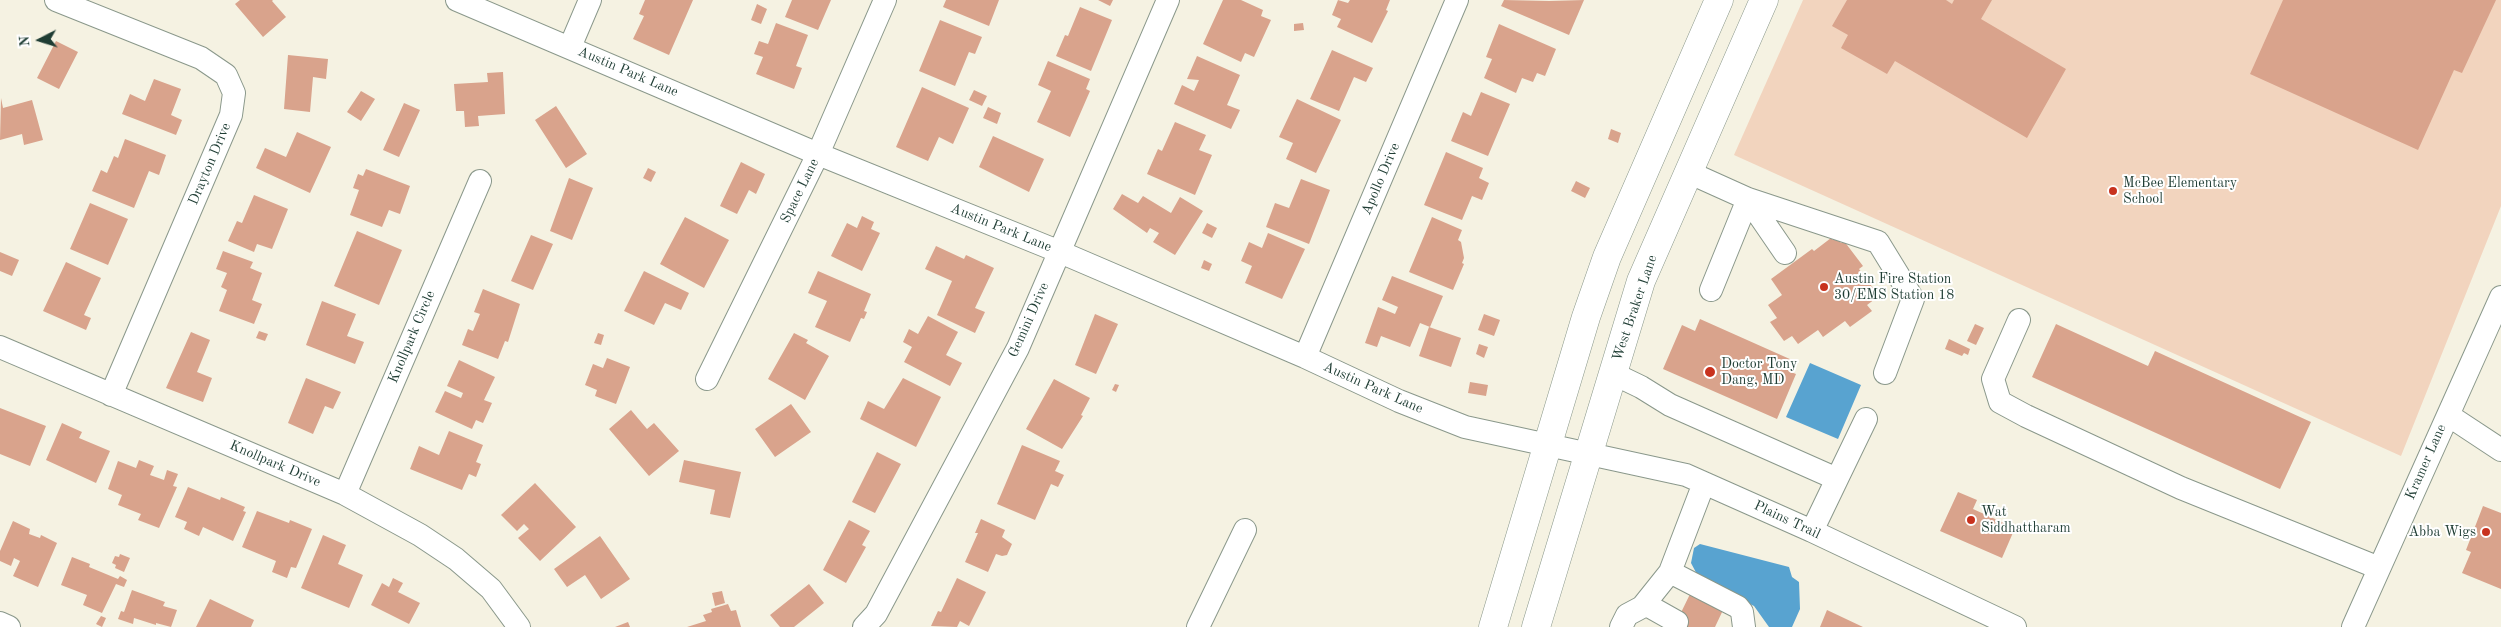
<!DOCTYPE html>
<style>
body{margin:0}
#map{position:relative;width:2501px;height:627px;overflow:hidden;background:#f5f2e2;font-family:"Old Standard TT",serif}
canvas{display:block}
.north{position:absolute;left:15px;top:15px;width:50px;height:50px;-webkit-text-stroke:4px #fff;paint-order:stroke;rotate:265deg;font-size:14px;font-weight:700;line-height:20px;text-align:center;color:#1f3d34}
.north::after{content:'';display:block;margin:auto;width:18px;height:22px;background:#1f3d34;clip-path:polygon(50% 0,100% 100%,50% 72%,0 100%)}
</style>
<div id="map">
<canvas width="2501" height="627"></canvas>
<div class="north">N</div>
</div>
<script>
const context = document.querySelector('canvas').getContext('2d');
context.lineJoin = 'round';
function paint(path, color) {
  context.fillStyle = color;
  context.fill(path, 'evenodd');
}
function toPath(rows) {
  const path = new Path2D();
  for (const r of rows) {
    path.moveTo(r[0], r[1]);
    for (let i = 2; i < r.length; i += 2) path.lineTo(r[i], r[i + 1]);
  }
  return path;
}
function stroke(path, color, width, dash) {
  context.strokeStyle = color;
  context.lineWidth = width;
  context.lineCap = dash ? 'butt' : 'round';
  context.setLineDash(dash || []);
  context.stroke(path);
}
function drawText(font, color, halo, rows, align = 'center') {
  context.font = font + ' "Old Standard TT",serif';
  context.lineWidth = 4;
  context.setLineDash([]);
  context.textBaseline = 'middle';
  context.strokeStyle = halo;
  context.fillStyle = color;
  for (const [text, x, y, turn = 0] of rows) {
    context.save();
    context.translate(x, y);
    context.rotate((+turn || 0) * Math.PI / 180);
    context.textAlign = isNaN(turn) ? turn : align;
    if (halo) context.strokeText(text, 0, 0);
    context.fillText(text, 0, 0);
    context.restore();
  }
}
paint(toPath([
 [1803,0,2501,0,2501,206,2401,456,1734,155]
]), '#f2d4be');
paint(toPath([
 [1810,363,1861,385,1838,439,1786,417],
 [1700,544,1789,567,1792,577,1799,582,1800,609,1792,627,1769,627,1754,606,1700,580,1691,563,1694,548]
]), '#58a3d0');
paint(toPath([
 [240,0,273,0,272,1,286,17,263,37,235,4],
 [645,0,693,0,669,55,633,39,644,16,639,14],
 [792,0,831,0,818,30,785,17],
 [946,0,999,0,989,26,943,7],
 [1098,0,1113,0,1110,6],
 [1223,0,1241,0,1263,10,1261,16,1271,20,1254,57,1245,53,1241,62,1203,44],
 [1338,0,1348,3,1350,0,1390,0,1386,10,1388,11,1372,43,1337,27,1341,19,1332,15],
 [1504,0,1549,1,1584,0,1569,35,1501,6],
 [1847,0,1946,0,1952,4,1954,0,1992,0,1981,19,2066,69,2027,138,1895,61,1887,74,1841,48,1848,35,1832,26],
 [2283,0,2496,0,2462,73,2454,70,2418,150,2250,74],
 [757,4,767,9,761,24,751,20],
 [1080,7,1112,20,1091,71,1056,56,1065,35,1068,36],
 [940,20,982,37,975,54,969,52,955,86,919,71],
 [776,23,808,35,796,66,802,68,794,89,756,74,763,57,754,54,759,41,768,44],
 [1303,23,1304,30,1294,31,1294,24],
 [1499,24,1556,49,1545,76,1537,73,1533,82,1522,78,1516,93,1484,78,1492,59,1486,57],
 [56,41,78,52,59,89,37,78],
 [1332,50,1373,68,1366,82,1354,77,1339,111,1310,99],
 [288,55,328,59,326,79,313,77,310,112,284,109],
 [1197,56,1240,75,1227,105,1240,110,1231,129,1174,104,1182,85,1194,91,1199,80,1187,79],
 [1048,61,1090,79,1086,89,1090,91,1070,137,1037,122,1051,91,1038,85],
 [503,72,505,114,478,116,479,126,465,127,464,111,456,111,454,84,488,82,487,73],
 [154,79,181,89,171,115,182,120,176,135,122,114,130,94,145,101],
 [922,87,969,108,953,144,939,137,928,161,896,147],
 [974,90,987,96,982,106,969,100],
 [361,91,375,99,361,121,347,112],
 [1481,92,1510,104,1488,156,1451,141,1463,112,1471,116],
 [1,98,3,108,32,100,43,140,24,145,22,134,0,140],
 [1297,99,1341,120,1316,173,1286,159,1293,143,1279,137],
 [404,103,420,110,399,157,383,150],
 [556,106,587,154,566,168,535,120],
 [988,107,1001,113,997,124,983,118],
 [1175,122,1206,135,1199,150,1212,155,1195,195,1147,174,1158,149,1162,151],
 [1611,129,1621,133,1618,143,1608,139],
 [297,132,331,147,310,193,256,168,265,148,286,157],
 [993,136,1044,159,1029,192,979,167],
 [125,139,166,155,159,175,149,171,134,208,92,191,101,170,107,173,114,156,118,158],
 [1446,152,1483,168,1479,178,1489,183,1482,200,1472,196,1462,220,1424,205],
 [741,162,765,174,756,194,749,190,737,214,720,206],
 [648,168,656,172,651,182,643,178],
 [366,169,410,186,400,214,389,210,382,227,350,215,359,190,353,188,358,174,363,176],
 [569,178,593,188,572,240,550,231],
 [1301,179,1330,190,1309,244,1266,227,1275,203,1289,208],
 [1576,181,1590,188,1585,198,1571,191],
 [1122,194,1138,203,1143,196,1171,213,1180,197,1203,211,1175,255,1153,242,1159,233,1150,228,1147,233,1113,209],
 [254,195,288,209,272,249,257,244,254,252,228,241,237,221,242,223],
 [90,203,128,219,108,265,70,249],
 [862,216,874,222,871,229,880,233,862,271,831,256,847,223,857,228],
 [685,217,729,240,704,288,660,264],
 [1432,217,1462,230,1458,240,1461,242,1464,258,1462,263,1464,264,1453,290,1409,272],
 [1207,223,1217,228,1212,238,1202,233],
 [357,231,402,250,379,305,334,286],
 [1268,233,1305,249,1282,299,1245,283,1252,266,1241,261,1249,242,1262,248],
 [531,235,553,244,533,290,511,281],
 [1837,237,1841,243,1844,241,1863,266,1859,269,1879,296,1867,305,1872,311,1850,327,1845,321,1823,337,1818,330,1798,344,1792,336,1784,341,1770,322,1777,318,1768,305,1782,295,1771,279,1812,249,1814,251,1831,238,1833,240],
 [936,246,964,259,966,255,994,268,975,308,985,312,975,333,937,315,952,281,925,269],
 [223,251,253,262,250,268,262,273,252,300,262,304,254,324,219,311,227,290,221,287,227,273,216,269],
 [0,252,19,260,12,276,0,271],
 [1204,260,1212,264,1209,271,1201,268],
 [66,262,101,278,84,315,91,318,86,330,43,311],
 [644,271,689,293,681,310,665,303,654,325,624,311],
 [818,271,871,294,864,311,867,312,864,319,861,318,850,342,815,327,827,301,808,293],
 [1392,276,1443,296,1430,327,1420,323,1410,347,1381,336,1377,347,1365,343,1378,307,1395,314,1398,307,1382,300],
 [483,289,520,304,508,342,505,341,498,359,462,345,468,329,473,331,480,314,474,312],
 [322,301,356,314,347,336,364,342,355,364,306,345],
 [1095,314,1118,324,1096,374,1075,365],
 [1484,314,1500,320,1494,336,1478,330],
 [928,316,958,332,946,355,962,363,950,386,904,362,912,347,903,342,909,329,918,334],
 [1700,319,1792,360,1788,371,1796,374,1777,419,1663,369,1682,325,1695,331],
 [1975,324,1984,328,1976,345,1967,341],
 [2056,324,2148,366,2155,351,2311,422,2280,489,2032,377],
 [1429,327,1461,338,1451,367,1419,356],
 [259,331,268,334,265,341,256,338],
 [191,332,210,340,197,372,212,378,203,402,166,388],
 [598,333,604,335,601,345,594,343],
 [794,333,808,340,806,343,829,356,805,400,768,379],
 [1949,339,1970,349,1968,355,1964,353,1962,356,1945,349],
 [1479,344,1488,347,1484,358,1476,354],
 [607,358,630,367,616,404,595,396,597,390,585,385,593,364,603,368],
 [459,360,495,377,484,400,492,403,483,423,476,420,472,429,435,412,445,391,461,398,463,393,447,386],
 [306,378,341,392,333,409,325,406,313,434,288,423],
 [903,378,941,397,916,447,860,419,868,401,884,409],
 [1054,379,1090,398,1081,415,1083,416,1062,449,1026,429],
 [1470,382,1488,385,1486,396,1468,393],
 [1115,384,1119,385,1116,392,1112,390],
 [791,404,811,432,775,457,755,429],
 [0,408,46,426,30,466,0,454],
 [631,410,647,429,654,423,679,451,649,476,609,429],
 [62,423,82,432,79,438,110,451,96,483,46,460],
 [449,431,483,445,476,462,481,464,476,477,469,474,462,490,410,469,419,446,439,455],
 [1022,445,1060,461,1055,471,1064,475,1058,487,1051,484,1035,520,997,504],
 [877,452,901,464,875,513,852,502],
 [139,460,154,466,150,475,164,480,167,470,178,474,173,486,177,487,159,528,138,520,141,514,118,505,122,495,108,489,118,461,136,468],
 [684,460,741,472,730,518,710,514,715,490,679,482],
 [535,483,576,527,540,561,518,538,529,529,524,524,517,531,501,515],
 [188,487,220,500,221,497,245,507,243,511,246,512,233,541,203,527,199,536,184,529,187,522,175,517],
 [1958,492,1977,500,1973,509,2015,528,2002,558,1940,531],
 [2483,506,2501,513,2501,589,2462,573,2471,552,2466,550],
 [257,511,289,523,290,520,312,529,296,568,291,567,287,578,272,572,276,561,242,547],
 [981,519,1005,530,1002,537,1012,544,1007,555,1002,556,996,554,988,572,965,562,978,533,975,533],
 [849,520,870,531,862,545,866,547,846,583,823,570],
 [13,521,30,529,29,534,40,538,41,535,57,543,38,587,13,576,20,561,14,558,11,566,0,561,0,551],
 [323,535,346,545,338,564,363,575,349,608,301,588],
 [600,536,630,579,601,599,585,575,567,587,554,569],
 [120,554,130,558,124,572,115,568,116,565,112,563,115,556,119,557],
 [72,557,90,564,89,567,118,579,120,576,127,580,124,587,116,584,102,613,83,605,87,595,61,585],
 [393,578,403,583,398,592,420,603,409,624,371,605,382,583,389,587],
 [957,578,986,592,969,626,960,621,957,627,931,626,938,611,941,612],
 [809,584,824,603,794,627,780,627,770,615],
 [132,590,165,602,163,606,177,610,171,627,156,623,156,625,134,618,133,624,118,619,121,611,124,612],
 [722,591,725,603,715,606,712,593],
 [1691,592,1724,608,1715,627,1674,627],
 [210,599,254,620,251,627,196,627],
 [728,604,731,611,736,610,741,627,687,627,706,621,703,615,712,612,711,609],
 [1827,610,1863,627,1820,627],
 [101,616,106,618,102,627,96,624],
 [628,622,630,627,615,627]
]), '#d9a38c');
const minor = toPath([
 [56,0,201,58,226,75,234,93,231,115,111,395],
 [457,0,818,154,1060,252,1305,357,1399,401,1465,427,1686,475,1812,531,2015,627],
 [570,47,590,0],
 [1688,172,1748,199,1878,242,1913,299,1885,373],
 [1748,199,1785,253],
 [1711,290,1748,199],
 [2019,320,1993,379,2000,402,2026,416,2181,488,2379,568],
 [0,347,345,494,420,535,456,559,491,589,519,627],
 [1305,357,1457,0],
 [1612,373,1641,387,1670,405,1837,479,1812,531],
 [707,379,818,154,885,0],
 [2448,415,2501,450],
 [1837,479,1866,419],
 [345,494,480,181],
 [1670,572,1738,607,1742,612,1744,627],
 [1645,604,1677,622],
 [0,623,9,627],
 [864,627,876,614,1018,348,1168,0],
 [1198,627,1245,530],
 [1621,627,1627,615,1642,607,1670,572,1704,483],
 [2353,627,2501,297]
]);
const major = toPath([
 [1493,627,1586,317,1607,257,1719,0],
 [1536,627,1641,281,1764,0]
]);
stroke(minor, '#8a988b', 24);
stroke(major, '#8a988b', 29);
stroke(minor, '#fff', 22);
stroke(major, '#fff', 28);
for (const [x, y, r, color] of [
 [2113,191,5,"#c8321e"],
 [1824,287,5,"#c8321e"],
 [1710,372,6,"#c8321e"],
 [1971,520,5,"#c8321e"],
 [2486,532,5,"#c8321e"]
]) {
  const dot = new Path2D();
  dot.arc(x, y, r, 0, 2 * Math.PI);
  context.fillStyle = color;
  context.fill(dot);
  stroke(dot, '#fff', 2);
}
drawText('14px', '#1f3d34', '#fff', [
 ["Austin Park Lane",628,72,23],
 ["Drayton Drive",210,164,-67],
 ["Apollo Drive",1381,179,-67],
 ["Space Lane",800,191,-64],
 ["Austin Park Lane",1001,228,22],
 ["West Braker Lane",1635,308,-71],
 ["Gemini Drive",1029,320,-66],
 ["Knollpark Circle",412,337,-67],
 ["Austin Park Lane",1373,388,24],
 ["Kramer Lane",2426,462,-66],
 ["Knollpark Drive",275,464,23],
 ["Plains Trail",1787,520,25]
]);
drawText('14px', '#1f3d34', '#fff', [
 ["McBee Elementary",2123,183],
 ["School",2123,199],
 ["Austin Fire Station",1834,279],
 ["30/EMS Station 18",1834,295],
 ["Doctor Tony",1721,364],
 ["Dang, MD",1721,380],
 ["Wat",1981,512],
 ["Siddhattharam",1981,528],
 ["Abba Wigs",2476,532,"right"]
], 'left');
</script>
